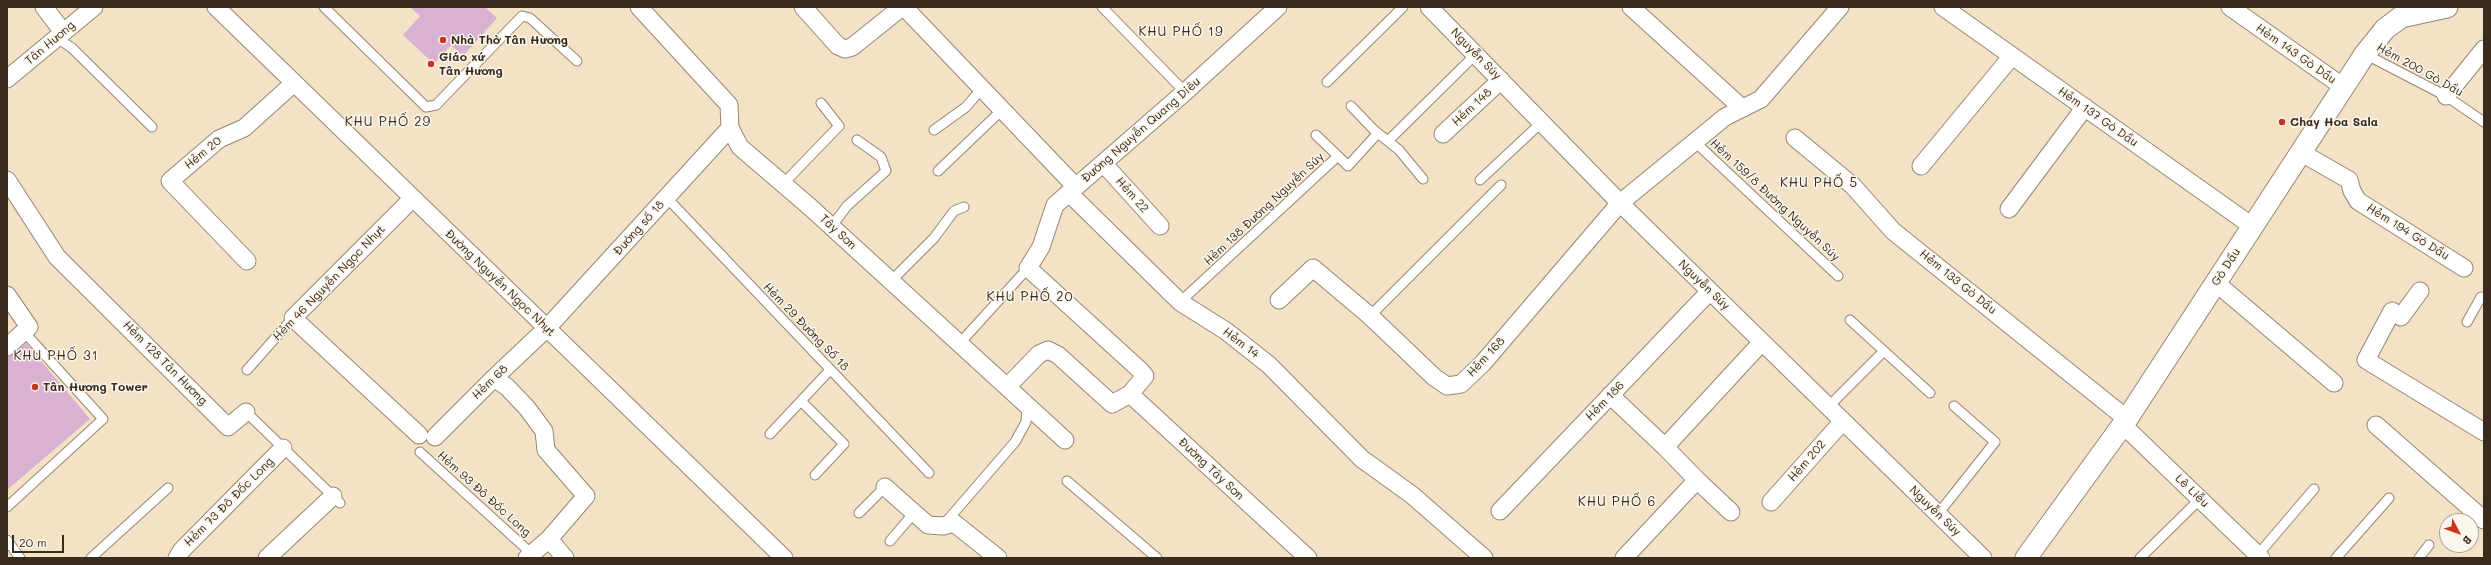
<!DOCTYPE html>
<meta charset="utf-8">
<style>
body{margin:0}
#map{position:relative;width:2491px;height:565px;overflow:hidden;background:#f3e2c6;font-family:Mali,sans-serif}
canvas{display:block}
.frame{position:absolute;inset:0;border:8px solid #3b2a1e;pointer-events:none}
.north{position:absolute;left:2439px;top:513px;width:40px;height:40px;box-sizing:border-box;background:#fbf7ec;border:1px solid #aea59a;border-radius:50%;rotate:131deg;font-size:11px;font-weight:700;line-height:16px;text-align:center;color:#3b2a1e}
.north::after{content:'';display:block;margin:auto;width:14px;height:18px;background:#c8321e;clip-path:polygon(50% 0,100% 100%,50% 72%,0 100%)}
.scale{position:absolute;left:12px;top:535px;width:52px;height:18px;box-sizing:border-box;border:2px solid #3b2a1e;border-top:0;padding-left:5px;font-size:12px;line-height:14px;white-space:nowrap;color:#3b2a1e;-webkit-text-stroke:3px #fbf7ec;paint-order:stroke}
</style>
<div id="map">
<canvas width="2491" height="565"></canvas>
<div class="frame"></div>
<div class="north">B</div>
<div class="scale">20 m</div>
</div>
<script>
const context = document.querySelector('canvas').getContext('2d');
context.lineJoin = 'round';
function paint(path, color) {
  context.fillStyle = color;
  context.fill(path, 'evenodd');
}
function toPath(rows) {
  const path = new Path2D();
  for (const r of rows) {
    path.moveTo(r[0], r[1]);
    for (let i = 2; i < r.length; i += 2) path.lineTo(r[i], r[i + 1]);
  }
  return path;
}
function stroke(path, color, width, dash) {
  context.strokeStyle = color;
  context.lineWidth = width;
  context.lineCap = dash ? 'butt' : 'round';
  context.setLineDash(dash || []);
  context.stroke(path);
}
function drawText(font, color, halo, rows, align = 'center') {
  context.font = font + ' Mali,sans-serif';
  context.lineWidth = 3;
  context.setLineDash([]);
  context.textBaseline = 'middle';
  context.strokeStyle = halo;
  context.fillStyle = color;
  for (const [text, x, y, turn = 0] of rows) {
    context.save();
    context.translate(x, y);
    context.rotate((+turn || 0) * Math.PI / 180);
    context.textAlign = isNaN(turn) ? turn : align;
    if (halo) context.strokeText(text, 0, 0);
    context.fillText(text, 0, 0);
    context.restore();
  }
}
paint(toPath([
 [410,7,485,7,497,18,463,56,451,45,434,64,403,35,420,16],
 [26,343,90,419,7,490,7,357,14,354]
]), '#d9b1d2');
const service = toPath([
 [324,7,426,107,436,105,522,16,530,18,577,61],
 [1102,7,1185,92],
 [57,38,72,48,152,127],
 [2365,54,2446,96,2484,122],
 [1327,82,1403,7],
 [1351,106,1374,130,1399,150,1423,179],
 [934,130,966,107,983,87],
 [1316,135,1338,156],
 [1388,141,1476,54],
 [1695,142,1838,276],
 [938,171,1003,109],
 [1480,180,1542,122],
 [783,184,839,126,821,103],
 [667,198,929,473],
 [832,226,847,206,886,171,881,157,857,140],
 [891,281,934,238,954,211,964,207],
 [1180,302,1338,156,1348,166,1378,133],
 [1370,316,1501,185],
 [2467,322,2481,297,2484,297],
 [960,343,1028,268],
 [1884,351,1930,393],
 [247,370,293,318],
 [801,401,844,444,815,475],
 [1828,407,1884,351,1850,320],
 [246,412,340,503],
 [770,434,830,370],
 [420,452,532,554],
 [1067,481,1157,558],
 [7,507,103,419,25,333],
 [859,513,885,487],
 [1938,514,1995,442,1954,406],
 [945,523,1015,442,1026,422,1027,405],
 [7,540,20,558],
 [890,541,914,513],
 [2256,557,2314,489],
 [91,558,168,488],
 [2140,558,2200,499],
 [2336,558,2389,498],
 [2419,558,2429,545]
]);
const minor = toPath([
 [44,7,63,32],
 [216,7,784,558],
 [639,7,729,105,730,128,740,147,810,207,1065,440],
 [803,7,838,46,845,49,852,47,902,7],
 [904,7,1076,187],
 [1429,7,1620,203,1983,558],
 [1631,7,1742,108],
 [1943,7,2252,226],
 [2230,7,2342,86],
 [7,79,94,7],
 [2446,96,2484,49],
 [1443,134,1501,80],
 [1795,138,1853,186,1893,231,2127,419],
 [2300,152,2349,180,2352,191,2358,201,2464,268],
 [1103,163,1160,226],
 [1921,166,2012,56],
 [7,180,57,257,228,427,246,412],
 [1069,193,1180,302,1226,331,1269,365,1362,459,1412,495,1484,558],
 [413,198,293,318,419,435],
 [2009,209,2085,107],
 [247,261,170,181,219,139,244,128,294,83],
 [2215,282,2334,383],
 [2420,291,2401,317,2392,311,2366,360,2484,432],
 [7,295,29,327,7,347],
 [1279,300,1313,268,1370,316,1434,377,1447,386,1461,384,1483,363,1620,203,1725,117,1761,99,1840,7],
 [494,378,507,387,527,408,544,431,546,450,586,496,549,539,527,558],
 [1007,387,1039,354,1048,350,1058,355,1112,404,1130,394,1308,558],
 [1130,394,1145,376,1141,371,1028,268,1041,247,1055,205,1185,92,1278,7],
 [1610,395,1665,447],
 [2122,424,2261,558],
 [2376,425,2484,520],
 [435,437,494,378,547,328,730,128],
 [1697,480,1731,512],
 [885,487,928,525,943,526,954,523,998,558],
 [1771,502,1843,421],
 [1500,511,1710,291],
 [549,539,565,558],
 [177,558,182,550,283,448],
 [267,558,333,496],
 [1624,558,1697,480,1665,447,1762,342]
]);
const tertiary = toPath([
 [2026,558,2127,419,2365,54,2385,29,2401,17,2447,7]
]);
stroke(service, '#978672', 11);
stroke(minor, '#978672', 19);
stroke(tertiary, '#978672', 23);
stroke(service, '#fff', 9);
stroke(minor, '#fff', 17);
stroke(tertiary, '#fff', 21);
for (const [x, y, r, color] of [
 [443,40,4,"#c8321e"],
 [431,64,4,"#c8321e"],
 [2282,122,4,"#c8321e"],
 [35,387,4,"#c8321e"]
]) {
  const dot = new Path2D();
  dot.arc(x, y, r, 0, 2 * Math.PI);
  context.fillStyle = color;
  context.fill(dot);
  stroke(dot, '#fbf7ec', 1.5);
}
drawText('bold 12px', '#3b2a1e', '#fbf7ec', [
 ["Nhà Thờ Tân Hương",451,40],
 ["Giáo xứ",439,57],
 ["Tân Hương",439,71],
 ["Chay Hoa Sala",2290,122],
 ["Tân Hương Tower",43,387]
], 'left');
drawText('12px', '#3b2a1e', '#fbf7ec', [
 ["Tân Hương",50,43,-40],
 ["Nguyễn Súy",1476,54,46],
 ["Hẻm 143 Gò Dầu",2296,54,35],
 ["Hẻm 200 Gò Dầu",2420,70,29],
 ["Hẻm 148",1472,107,-43],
 ["Hẻm 137 Gò Dầu",2098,117,35],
 ["Đường Nguyễn Quang Diêu",1141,130,-41],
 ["Hẻm 20",203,153,-39],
 ["Hẻm 22",1132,195,48],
 ["Hẻm 159/8 Đường Nguyễn Súy",1775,200,43],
 ["Hẻm 138 Đường Nguyễn Súy",1264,209,-43],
 ["Đường số 18",639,228,-48],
 ["Tây Sơn",838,232,43],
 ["Hẻm 194 Gò Dầu",2408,232,32],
 ["Gò Dầu",2226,267,-57],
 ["Hẻm 133 Gò Dầu",1958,282,39],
 ["Hẻm 46 Nguyễn Ngọc Nhựt",329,283,-46],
 ["Đường Nguyễn Ngọc Nhựt",500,283,44],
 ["Nguyễn Súy",1704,285,44],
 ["Hẻm 29 Đường Số 18",806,327,46],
 ["Hẻm 14",1241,343,37],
 ["Hẻm 168",1486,357,-47],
 ["Hẻm 128 Tân Hương",165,363,45],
 ["Hẻm 68",490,382,-44],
 ["Hẻm 186",1605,401,-46],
 ["Hẻm 202",1807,461,-49],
 ["Đường Tây Sơn",1211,469,43],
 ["Lê Liễu",2192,491,44],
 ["Hẻm 93 Đô Đốc Long",484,494,42],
 ["Hẻm 73 Đô Đốc Long",229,502,-45],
 ["Nguyễn Súy",1935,511,44]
]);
context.letterSpacing = '1px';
drawText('13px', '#3b2a1e', '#fbf7ec', [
 ["KHU PHỐ 19",1181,32],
 ["KHU PHỐ 29",388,122],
 ["KHU PHỐ 5",1819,183],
 ["KHU PHỐ 20",1030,297],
 ["KHU PHỐ 31",56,356],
 ["KHU PHỐ 6",1617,502]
]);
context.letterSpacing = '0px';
</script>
